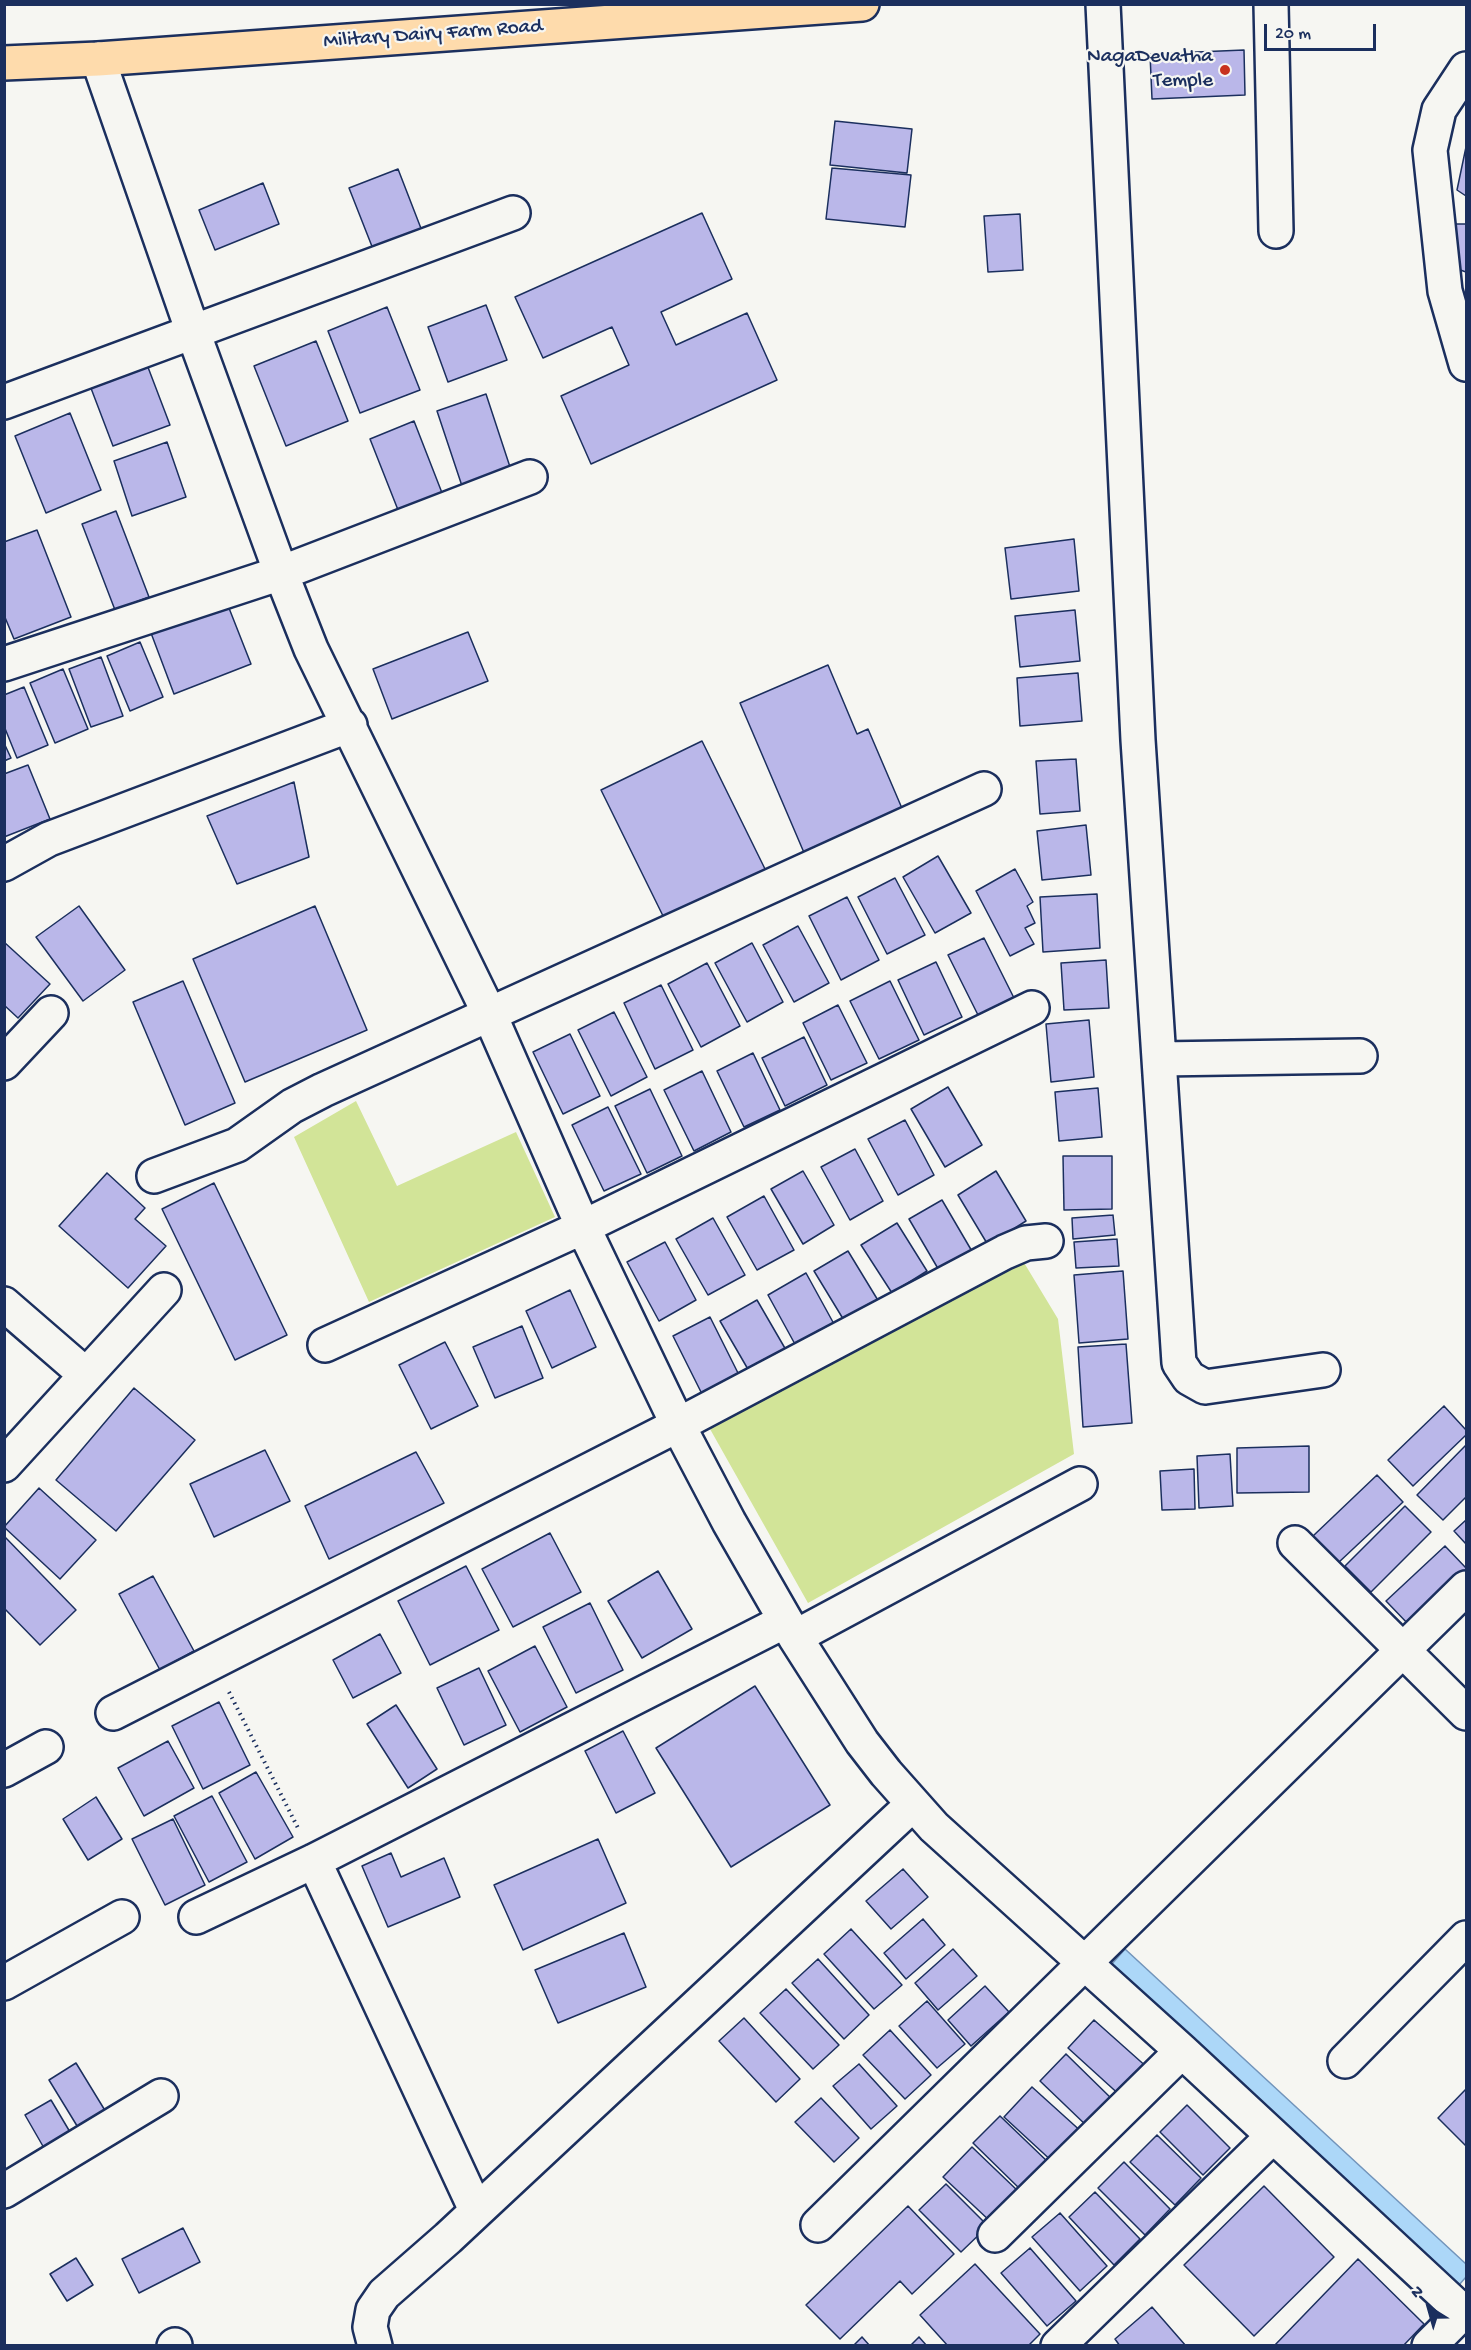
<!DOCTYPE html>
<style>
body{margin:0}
#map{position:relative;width:1471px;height:2350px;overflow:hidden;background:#f6f6f2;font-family:"Gochi Hand",sans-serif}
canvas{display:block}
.frame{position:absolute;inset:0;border:6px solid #1b2f5e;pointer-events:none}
.north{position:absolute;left:1399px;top:2278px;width:60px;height:60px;-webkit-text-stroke:4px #f6f6f2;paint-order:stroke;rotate:323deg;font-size:16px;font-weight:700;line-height:24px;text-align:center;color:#1b2f5e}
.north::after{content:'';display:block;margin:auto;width:21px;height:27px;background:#1b2f5e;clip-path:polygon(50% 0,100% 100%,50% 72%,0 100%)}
.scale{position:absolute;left:1264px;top:24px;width:112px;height:27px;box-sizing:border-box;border:3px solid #1b2f5e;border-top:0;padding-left:8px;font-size:18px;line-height:21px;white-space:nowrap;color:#1b2f5e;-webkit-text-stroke:4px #f6f6f2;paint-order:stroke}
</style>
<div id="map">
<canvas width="1471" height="2350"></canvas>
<div class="frame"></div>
<div class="north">N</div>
<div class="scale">20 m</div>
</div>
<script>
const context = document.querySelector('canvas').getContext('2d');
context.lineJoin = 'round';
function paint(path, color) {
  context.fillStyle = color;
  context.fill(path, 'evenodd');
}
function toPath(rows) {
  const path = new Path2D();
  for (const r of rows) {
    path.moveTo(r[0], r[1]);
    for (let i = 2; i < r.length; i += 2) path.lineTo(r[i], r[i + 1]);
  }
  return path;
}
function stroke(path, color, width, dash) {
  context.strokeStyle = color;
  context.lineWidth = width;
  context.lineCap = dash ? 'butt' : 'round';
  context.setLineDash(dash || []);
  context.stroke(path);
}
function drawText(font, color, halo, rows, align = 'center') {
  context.font = font + ' "Gochi Hand",sans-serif';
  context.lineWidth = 4.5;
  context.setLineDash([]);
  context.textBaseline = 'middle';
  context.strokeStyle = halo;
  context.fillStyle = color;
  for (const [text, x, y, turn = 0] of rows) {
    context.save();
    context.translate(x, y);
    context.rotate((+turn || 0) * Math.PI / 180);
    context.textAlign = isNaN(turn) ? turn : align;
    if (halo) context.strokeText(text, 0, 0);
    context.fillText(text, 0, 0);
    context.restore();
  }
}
paint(toPath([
 [356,1101,397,1186,516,1132,555,1217,369,1302,294,1137],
 [1023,1261,1058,1319,1074,1454,808,1603,710,1429]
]), '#d2e498');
const water = toPath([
 [1125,1949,1466,2264,1466,2277,1459,2285,1111,1965,1125,1949]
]);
paint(water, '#acd7f8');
stroke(water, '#7294ba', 1.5);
const building = toPath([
 [1244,50,1245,95,1152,99,1150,54,1244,50],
 [835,121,912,129,907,173,830,165,835,121],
 [1466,147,1466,196,1457,190,1466,147],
 [832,168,911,175,905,227,826,219,832,168],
 [398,169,422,231,373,249,349,188,398,169],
 [263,183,279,224,215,250,199,210,263,183],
 [702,213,732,279,661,312,676,345,747,313,777,380,591,464,561,396,629,365,612,327,543,358,515,297,702,213],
 [1020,214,1023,270,988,272,984,216,1020,214],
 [1454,224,1466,224,1466,272,1449,266,1454,224],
 [486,305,507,360,448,382,428,327,486,305],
 [387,307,420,390,360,413,328,331,387,307],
 [316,341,348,421,286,446,254,366,316,341],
 [146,362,170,425,113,446,89,383,146,362],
 [486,394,512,473,463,489,437,411,486,394],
 [70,413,101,490,46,513,15,436,70,413],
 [414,421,444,498,400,515,370,439,414,421],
 [167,442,186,497,132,516,114,461,167,442],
 [116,511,149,597,115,610,82,524,116,511],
 [37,530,71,617,14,639,4,615,4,542,37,530],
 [1074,539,1079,591,1011,599,1005,548,1074,539],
 [227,603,251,664,174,694,151,633,227,603],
 [1075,610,1080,661,1020,667,1015,616,1075,610],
 [468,632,488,681,392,719,373,669,468,632],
 [140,642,163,697,130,711,107,656,140,642],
 [101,657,123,716,91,727,69,669,101,657],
 [828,665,857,734,868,729,904,813,805,855,740,703,828,665],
 [63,669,88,729,55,743,30,683,63,669],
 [1078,673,1082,721,1020,726,1017,678,1078,673],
 [24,687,48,745,17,758,4,726,4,695,24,687],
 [702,741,767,873,666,922,601,790,702,741],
 [4,743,11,758,4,761,4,743],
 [1076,759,1080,811,1040,814,1036,761,1076,759],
 [28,765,50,819,4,837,4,774,28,765],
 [294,782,309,857,237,884,207,816,294,782],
 [1086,825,1091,875,1042,880,1037,831,1086,825],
 [938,856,971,913,935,933,903,877,938,856],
 [1015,869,1033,902,1027,906,1035,923,1025,928,1034,944,1010,956,976,891,1015,869],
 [895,878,925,935,887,954,858,897,895,878],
 [1097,894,1100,948,1043,952,1040,897,1097,894],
 [847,897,879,960,841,980,809,916,847,897],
 [79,906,125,970,83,1001,36,937,79,906],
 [315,906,367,1030,245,1082,193,959,315,906],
 [798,926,829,983,794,1002,763,945,798,926],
 [984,938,1014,998,978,1015,948,955,984,938],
 [4,942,50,984,18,1018,4,1005,4,942],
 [752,943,783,1002,747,1022,715,963,752,943],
 [1106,960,1109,1008,1064,1010,1061,963,1106,960],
 [936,962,962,1017,924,1035,898,980,936,962],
 [707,963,740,1026,701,1047,668,984,707,963],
 [183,981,235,1103,185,1125,133,1002,183,981],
 [890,981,919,1040,879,1059,850,1001,890,981],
 [661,985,693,1050,655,1069,624,1003,661,985],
 [838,1005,867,1063,831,1080,803,1023,838,1005],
 [614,1012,647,1077,611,1096,578,1030,614,1012],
 [1089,1020,1094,1077,1051,1082,1046,1024,1089,1020],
 [570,1034,600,1096,563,1114,533,1052,570,1034],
 [804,1037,827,1085,785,1106,762,1058,804,1037],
 [753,1053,780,1110,744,1127,717,1071,753,1053],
 [702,1071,731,1132,694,1151,664,1090,702,1071],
 [948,1087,982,1145,945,1167,911,1109,948,1087],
 [1098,1088,1102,1137,1059,1141,1055,1092,1098,1088],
 [650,1089,682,1156,647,1173,615,1106,650,1089],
 [608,1107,641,1174,604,1191,572,1125,608,1107],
 [905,1120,934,1175,898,1195,868,1139,905,1120],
 [855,1149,883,1201,850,1220,821,1167,855,1149],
 [1063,1156,1112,1156,1112,1209,1064,1210,1063,1156],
 [803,1171,834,1225,803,1244,771,1189,803,1171],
 [996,1171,1026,1221,988,1245,958,1195,996,1171],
 [107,1173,145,1208,135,1219,166,1246,128,1288,59,1226,107,1173],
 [214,1183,287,1335,235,1360,162,1209,214,1183],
 [764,1196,794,1250,757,1270,727,1217,764,1196],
 [942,1200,973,1253,940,1272,909,1219,942,1200],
 [1113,1215,1115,1235,1073,1239,1072,1218,1113,1215],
 [713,1218,745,1275,708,1295,676,1239,713,1218],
 [897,1223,927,1271,892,1293,861,1245,897,1223],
 [1117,1239,1119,1266,1076,1268,1074,1242,1117,1239],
 [665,1242,696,1300,659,1321,627,1262,665,1242],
 [848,1251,879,1302,845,1322,814,1271,848,1251],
 [1123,1271,1128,1339,1079,1343,1074,1275,1123,1271],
 [806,1273,834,1324,796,1346,768,1295,806,1273],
 [570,1290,596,1347,552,1368,526,1311,570,1290],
 [757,1300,786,1350,749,1371,720,1321,757,1300],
 [710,1317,739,1375,702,1394,673,1336,710,1317],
 [522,1326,543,1378,495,1398,473,1347,522,1326],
 [445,1342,478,1406,431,1429,399,1365,445,1342],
 [1126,1344,1132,1423,1083,1427,1078,1347,1126,1344],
 [134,1388,195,1440,116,1531,56,1480,134,1388],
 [1444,1406,1466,1430,1466,1435,1413,1486,1388,1460,1444,1406],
 [1466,1445,1466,1497,1443,1520,1417,1495,1466,1445],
 [1309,1446,1309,1492,1237,1493,1237,1448,1309,1446],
 [265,1450,290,1501,214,1537,190,1484,265,1450],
 [416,1452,444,1503,329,1559,305,1506,416,1452],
 [1230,1454,1233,1506,1199,1508,1197,1456,1230,1454],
 [1194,1469,1195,1509,1162,1510,1160,1471,1194,1469],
 [1377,1475,1403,1502,1338,1563,1313,1536,1377,1475],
 [39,1488,96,1540,60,1579,4,1527,39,1488],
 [1405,1506,1431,1532,1371,1592,1345,1566,1405,1506],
 [1466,1520,1466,1544,1454,1531,1466,1520],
 [550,1533,581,1592,513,1627,482,1569,550,1533],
 [4,1536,76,1610,40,1645,4,1608,4,1536],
 [1445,1546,1466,1568,1466,1574,1411,1627,1386,1601,1445,1546],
 [466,1566,499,1630,430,1665,398,1601,466,1566],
 [658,1571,692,1629,642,1658,608,1601,658,1571],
 [153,1576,194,1651,160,1670,119,1594,153,1576],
 [590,1603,623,1670,576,1693,543,1627,590,1603],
 [380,1634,401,1673,353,1698,333,1660,380,1634],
 [535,1646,567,1707,520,1732,488,1671,535,1646],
 [479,1668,506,1725,464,1745,437,1688,479,1668],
 [755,1686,830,1805,731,1867,656,1748,755,1686],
 [219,1702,250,1765,203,1789,172,1726,219,1702],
 [396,1705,437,1769,408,1788,367,1724,396,1705],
 [623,1731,655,1793,616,1813,585,1751,623,1731],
 [168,1741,194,1788,144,1816,118,1768,168,1741],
 [256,1772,293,1837,255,1859,219,1793,256,1772],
 [212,1796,247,1862,209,1882,174,1816,212,1796],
 [96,1797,122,1839,88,1860,63,1819,96,1797],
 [173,1819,205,1885,165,1905,132,1839,173,1819],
 [598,1839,626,1903,523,1950,494,1885,598,1839],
 [391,1853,401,1877,444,1858,460,1897,388,1927,362,1866,391,1853],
 [903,1869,928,1897,891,1929,866,1901,903,1869],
 [923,1919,945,1945,906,1979,884,1953,923,1919],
 [851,1929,902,1985,874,2009,824,1954,851,1929],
 [624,1933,646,1987,558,2023,535,1970,624,1933],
 [953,1949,977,1976,938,2010,915,1983,953,1949],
 [818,1959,869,2015,844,2039,792,1983,818,1959],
 [985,1986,1009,2012,971,2046,948,2020,985,1986],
 [786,1989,839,2045,813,2069,760,2013,786,1989],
 [927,2001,965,2044,937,2068,899,2026,927,2001],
 [744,2018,800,2079,776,2102,719,2041,744,2018],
 [1094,2020,1149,2069,1123,2098,1068,2048,1094,2020],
 [890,2030,931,2075,905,2099,863,2055,890,2030],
 [1066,2054,1114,2101,1089,2128,1040,2081,1066,2054],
 [76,2063,109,2117,82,2134,49,2080,76,2063],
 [859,2064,897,2106,871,2129,833,2086,859,2064],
 [1032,2087,1084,2134,1055,2164,1004,2117,1032,2087],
 [1466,2089,1466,2146,1438,2118,1466,2089],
 [821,2098,859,2138,834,2162,795,2122,821,2098],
 [51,2100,70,2132,44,2148,25,2115,51,2100],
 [1187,2105,1230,2148,1203,2175,1160,2132,1187,2105],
 [1000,2116,1049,2163,1022,2191,973,2143,1000,2116],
 [1157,2135,1201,2178,1175,2205,1130,2162,1157,2135],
 [972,2147,1019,2192,991,2222,943,2177,972,2147],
 [1124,2162,1170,2209,1145,2235,1098,2188,1124,2162],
 [946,2184,988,2226,961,2252,919,2210,946,2184],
 [1264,2186,1334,2257,1254,2336,1184,2265,1264,2186],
 [1095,2192,1140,2239,1114,2265,1069,2217,1095,2192],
 [908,2206,954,2254,912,2294,900,2281,840,2339,806,2305,908,2206],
 [1060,2213,1107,2266,1080,2291,1032,2237,1060,2213],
 [183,2228,200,2262,139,2293,122,2259,183,2228],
 [1030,2248,1076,2301,1047,2326,1001,2273,1030,2248],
 [76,2258,93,2285,67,2301,50,2274,76,2258],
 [1358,2259,1424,2324,1403,2346,1274,2346,1358,2259],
 [975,2264,1040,2334,1028,2346,948,2346,920,2315,975,2264],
 [1152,2307,1186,2346,1120,2346,1115,2339,1152,2307],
 [862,2337,870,2346,853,2346,862,2337],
 [919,2337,927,2346,910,2346,919,2337]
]);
paint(building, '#bab7e9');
stroke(building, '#1b2f5e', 1.5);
const minor = toPath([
 [1103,4,1138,740,1179,1363,1189,1378,1205,1387,1323,1370],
 [1271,4,1276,231],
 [98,59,193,332,281,573,311,649,489,1013,583,1227,678,1425,729,1522,795,1637,862,1742,886,1773,934,1827,1182,2051,1466,2315],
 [1466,69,1439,110,1430,150,1445,291,1466,364],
 [4,402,513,213],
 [4,664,281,573,530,477],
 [4,864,49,839,350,725],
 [1159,1059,1360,1056],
 [4,1063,51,1013],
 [154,1176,237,1145,292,1106,323,1090,984,789],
 [4,1304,86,1375],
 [325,1345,583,1227,1032,1008],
 [4,1465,164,1290],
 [1295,1543,1466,1713],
 [795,1637,1080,1484],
 [113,1713,678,1425,1005,1252,1026,1243,1046,1241],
 [4,1770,46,1747],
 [314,1861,476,2210],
 [196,1917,314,1861,785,1621],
 [4,1983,122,1917],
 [1345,2061,1466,1938],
 [4,2191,161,2096],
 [818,2225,1466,1588],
 [995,2235,1182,2051],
 [174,2346,175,2345],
 [375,2346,370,2327,373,2310,384,2294,448,2238,912,1805],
 [1058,2346,1272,2137],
 [1429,2346,1466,2309]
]);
const major = toPath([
 [4,63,98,59,862,4]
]);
stroke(minor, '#1b2f5e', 38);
stroke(major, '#1b2f5e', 38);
stroke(toPath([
 [229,1692,299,1830]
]), '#1b2f5e', 4, [1.5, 4.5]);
stroke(minor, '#f6f6f2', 33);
stroke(major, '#fedbac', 33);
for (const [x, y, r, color] of [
 [1225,70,6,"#c8321e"]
]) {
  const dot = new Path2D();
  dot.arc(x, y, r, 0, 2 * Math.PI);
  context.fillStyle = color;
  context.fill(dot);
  stroke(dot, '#f6f6f2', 2);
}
drawText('21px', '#1b2f5e', '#f6f6f2', [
 ["Military Dairy Farm Road",433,35,-4]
]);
drawText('21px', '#1b2f5e', '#f6f6f2', [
 ["NagaDevatha",1213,58],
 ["Temple",1213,82]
], 'right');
</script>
